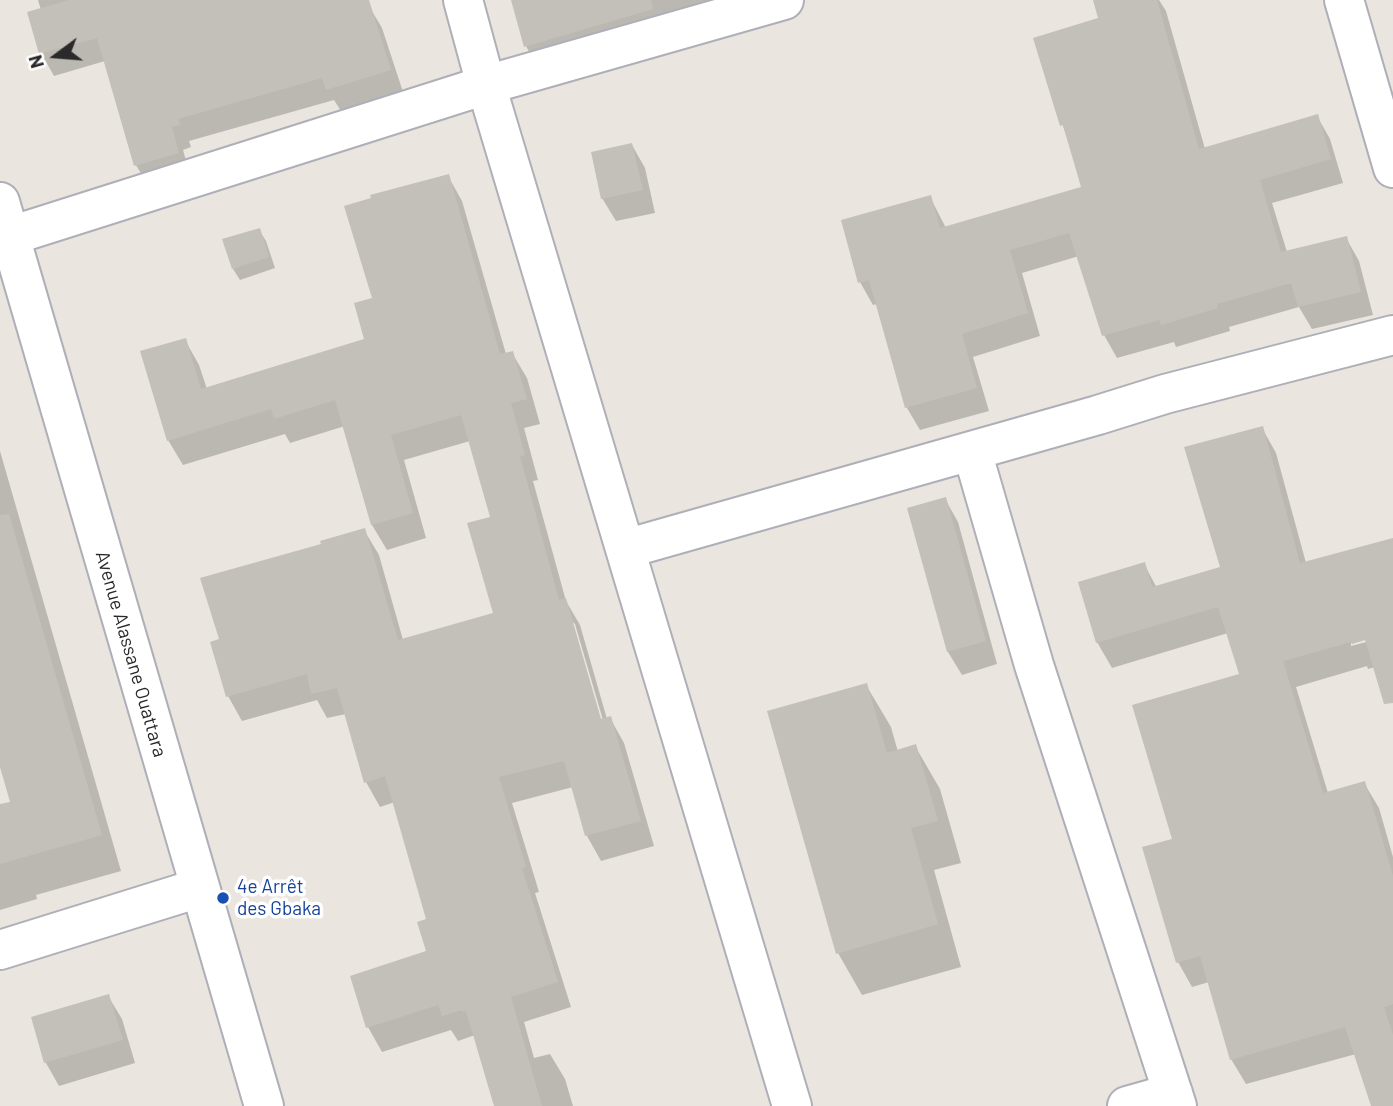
<!DOCTYPE html>
<meta charset="utf-8">
<style>
body{margin:0}
#map{position:relative;width:1393px;height:1106px;overflow:hidden;background:#eae5de;font-family:Barlow,sans-serif}
canvas{display:block}
.north{position:absolute;left:21px;top:21px;width:70px;height:70px;-webkit-text-stroke:5px #fff;paint-order:stroke;rotate:254deg;font-size:19px;font-weight:700;line-height:28px;text-align:center;color:#2a2a2a}
.north::after{content:'';display:block;margin:auto;width:24px;height:32px;background:#2a2a2a;clip-path:polygon(50% 0,100% 100%,50% 72%,0 100%)}
</style>
<div id="map">
<canvas width="1393" height="1106"></canvas>
<div class="north">N</div>
</div>
<script>
const context = document.querySelector('canvas').getContext('2d');
context.lineJoin = 'round';
function paint(path, color) {
  context.fillStyle = color;
  context.fill(path, 'evenodd');
}
function toPath(rows) {
  const path = new Path2D();
  for (const r of rows) {
    path.moveTo(r[0], r[1]);
    for (let i = 2; i < r.length; i += 2) path.lineTo(r[i], r[i + 1]);
  }
  return path;
}
function stroke(path, color, width, dash) {
  context.strokeStyle = color;
  context.lineWidth = width;
  context.lineCap = dash ? 'butt' : 'round';
  context.setLineDash(dash || []);
  context.stroke(path);
}
function drawText(font, color, halo, rows, align = 'center') {
  context.font = font + ' Barlow,sans-serif';
  context.lineWidth = 7;
  context.setLineDash([]);
  context.textBaseline = 'middle';
  context.strokeStyle = halo;
  context.fillStyle = color;
  for (const [text, x, y, turn = 0] of rows) {
    context.save();
    context.translate(x, y);
    context.rotate((+turn || 0) * Math.PI / 180);
    context.textAlign = isNaN(turn) ? turn : align;
    if (halo) context.strokeText(text, 0, 0);
    context.fillText(text, 0, 0);
    context.restore();
  }
}
paint(toPath([
 [38,0,284,0,369,6,382,28,403,92,341,111,334,100,189,141,191,147,183,150,190,175,149,187,136,165,105,61,54,76,41,53,30,13,41,10],
 [512,0,750,0,540,71,526,46],
 [1114,0,1159,0,1166,11,1205,149,1317,116,1330,139,1343,183,1272,203,1287,252,1346,238,1359,261,1373,315,1312,329,1299,307,1229,327,1230,331,1176,347,1174,342,1117,358,1104,335,1079,256,1022,273,1040,336,973,357,989,411,920,430,907,408,877,304,873,305,860,282,930,197,946,228,1083,188,1035,39,1100,19],
 [632,145,645,168,655,213,616,221,602,198],
 [448,176,462,201,506,354,512,353,527,378,540,424,524,428,538,480,533,481,566,601,580,625,607,719,610,718,624,743,654,846,601,861,587,836,573,787,512,803,539,892,535,893,571,1007,524,1022,534,1058,550,1054,565,1079,573,1106,495,1106,475,1035,458,1041,451,1030,382,1052,368,1027,428,952,429,920,395,802,380,807,366,782,346,714,327,718,317,700,242,721,228,696,221,640,323,545,364,530,379,555,403,640,495,614,492,518,470,441,404,460,426,538,387,550,372,525,345,426,290,443,285,434,183,465,168,440,185,340,199,365,207,389,367,341,374,299],
 [570,619,575,624,605,727,602,728],
 [259,230,266,241,275,268,240,280,233,269],
 [1262,428,1276,453,1306,563,1393,539,1393,671,1379,666,1368,669,1367,666,1296,687,1328,793,1364,783,1379,808,1393,857,1393,1106,1372,1106,1356,1054,1246,1084,1231,1059,1209,982,1192,987,1178,962,1241,675,1228,633,1112,668,1097,642,1144,564,1157,588,1222,568],
 [1373,636,1374,640,1351,646,1351,643],
 [0,451,121,871,36,895,37,899,0,910,0,806,12,803,0,760],
 [945,499,958,522,997,664,962,675,948,652,910,509],
 [866,685,891,727,898,752,915,746,940,789,961,863,934,870,961,967,862,995,838,953],
 [108,996,122,1019,135,1063,59,1086,46,1063,33,1019]
]), '#0003');
paint(toPath([
 [69,0,369,0,391,70,326,90,322,78,178,119,180,125,172,127,179,153,134,166,97,38,39,54,27,12],
 [511,0,651,0,653,9,524,47],
 [1093,0,1157,0,1199,149,1318,114,1331,159,1260,180,1281,252,1347,236,1361,292,1298,307,1291,283,1217,304,1218,308,1161,325,1160,320,1102,336,1069,233,1010,250,1028,313,962,334,977,388,905,408,869,280,858,283,841,220,931,195,940,228,1081,187,1063,125,1060,126,1033,38,1098,18],
 [632,143,643,190,601,199,591,152],
 [449,174,500,354,513,351,527,399,511,403,525,455,520,456,559,600,566,598,601,719,611,716,641,821,585,836,564,761,499,777,526,867,522,868,558,982,511,997,542,1106,494,1106,466,1011,463,1012,462,1010,442,1016,438,1005,366,1028,350,976,426,951,417,922,426,919,385,776,364,783,337,688,311,694,307,674,226,697,210,642,219,639,200,578,321,544,320,541,365,528,398,640,493,613,467,523,490,517,461,415,391,435,413,513,371,525,335,400,274,419,271,409,167,441,140,351,186,338,201,389,364,339,354,303,372,298,344,206,371,198,370,195],
 [260,228,269,257,232,269,222,239],
 [1263,426,1300,563,1393,538,1393,703,1384,704,1365,640,1352,644,1351,642,1283,661,1323,793,1365,781,1393,876,1393,1004,1384,1007,1393,1035,1393,1106,1371,1106,1345,1027,1230,1060,1200,956,1176,963,1142,847,1172,839,1132,705,1239,674,1218,607,1096,643,1078,582,1145,562,1152,587,1220,567,1184,447],
 [946,497,986,641,947,652,907,508],
 [9,514,102,835,0,864,0,804,10,802,0,767,0,515],
 [867,683,887,753,916,744,938,821,911,828,938,924,836,954,767,711],
 [109,994,123,1040,44,1063,31,1017]
]), '#c3bfb9');
const minor = toPath([
 [463,0,486,85,792,1106],
 [1344,0,1393,168],
 [10,236,486,85,784,0],
 [972,451,1034,665,1177,1106],
 [625,549,1098,415,1165,394,1393,335],
 [0,950,199,888],
 [1127,1106,1173,1093]
]);
const tertiary = toPath([
 [0,202,264,1106]
]);
stroke(minor, '#aeafb9', 42);
stroke(tertiary, '#aeafb9', 42);
stroke(minor, '#fff', 38);
stroke(tertiary, '#fff', 38);
for (const [x, y, r, color] of [
 [223,898,7,"#1a4fb4"]
]) {
  const dot = new Path2D();
  dot.arc(x, y, r, 0, 2 * Math.PI);
  context.fillStyle = color;
  context.fill(dot);
  stroke(dot, '#fff', 2.5);
}
drawText('19px', '#2a2a2a', '#fff', [
 ["Avenue Alassane Ouattara",131,654,74]
]);
drawText('19px', '#164399', '#fff', [
 ["4e Arrêt",237,887],
 ["des Gbaka",237,909]
], 'left');
</script>
